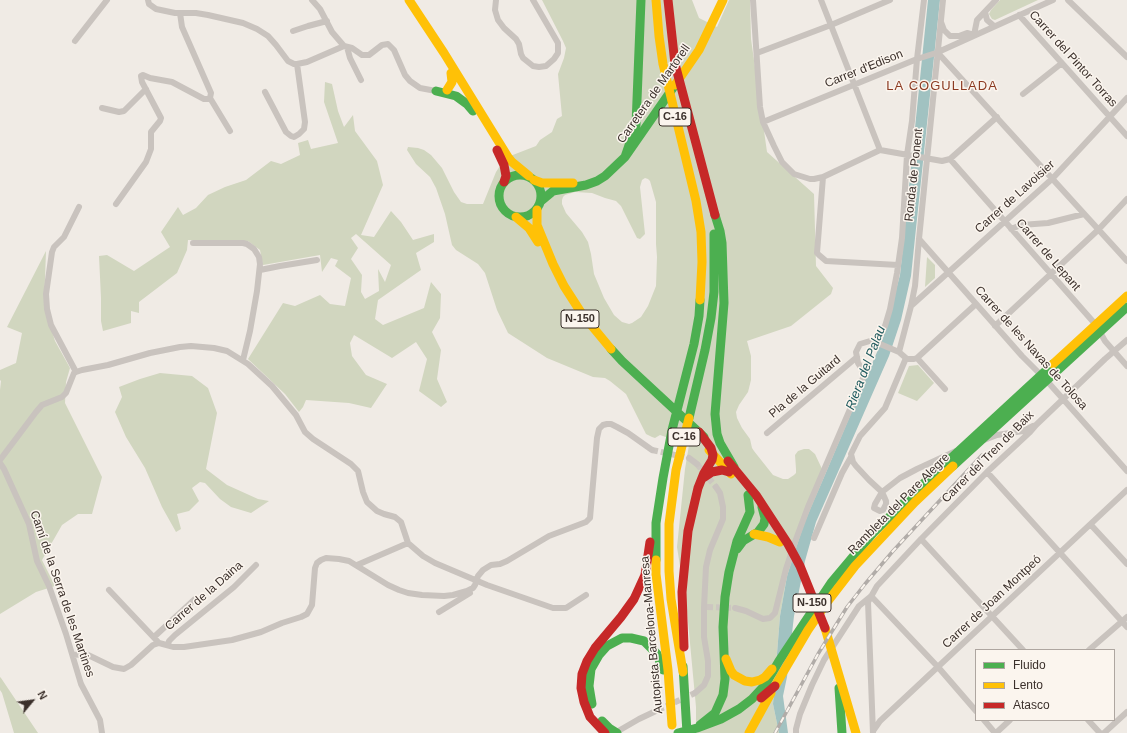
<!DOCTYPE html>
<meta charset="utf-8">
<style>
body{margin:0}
#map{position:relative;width:1127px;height:733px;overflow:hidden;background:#f0ebe5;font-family:Arial,sans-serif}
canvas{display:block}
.legend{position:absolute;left:975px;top:649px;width:140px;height:72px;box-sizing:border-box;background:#fbf5ee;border:1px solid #aea6a0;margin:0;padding:5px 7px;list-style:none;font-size:12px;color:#3b302b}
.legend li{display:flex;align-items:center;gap:8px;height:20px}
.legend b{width:20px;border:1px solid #aea6a0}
.north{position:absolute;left:12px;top:681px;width:40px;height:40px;-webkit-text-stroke:3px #fbf5ee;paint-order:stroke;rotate:61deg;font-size:11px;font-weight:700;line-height:16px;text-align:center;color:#3b302b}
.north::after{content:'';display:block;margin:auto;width:14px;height:18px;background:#3b302b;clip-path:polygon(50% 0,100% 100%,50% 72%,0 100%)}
</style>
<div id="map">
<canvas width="1127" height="733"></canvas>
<ul class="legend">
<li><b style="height:5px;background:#4caf50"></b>Fluido</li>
<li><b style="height:5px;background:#ffc107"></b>Lento</li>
<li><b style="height:5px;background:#c62828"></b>Atasco</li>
</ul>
<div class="north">N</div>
</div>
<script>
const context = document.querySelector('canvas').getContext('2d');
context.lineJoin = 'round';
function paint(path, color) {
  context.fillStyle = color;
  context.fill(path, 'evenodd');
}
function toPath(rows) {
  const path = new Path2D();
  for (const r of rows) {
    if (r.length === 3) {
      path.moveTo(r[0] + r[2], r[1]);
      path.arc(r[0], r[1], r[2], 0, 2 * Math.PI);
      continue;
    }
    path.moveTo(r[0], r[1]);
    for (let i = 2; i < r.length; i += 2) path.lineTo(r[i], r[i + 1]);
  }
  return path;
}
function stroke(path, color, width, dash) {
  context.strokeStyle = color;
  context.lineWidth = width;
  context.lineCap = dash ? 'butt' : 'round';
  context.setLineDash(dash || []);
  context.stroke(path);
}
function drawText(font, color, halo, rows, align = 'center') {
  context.font = font + ' Arial,sans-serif';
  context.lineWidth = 3;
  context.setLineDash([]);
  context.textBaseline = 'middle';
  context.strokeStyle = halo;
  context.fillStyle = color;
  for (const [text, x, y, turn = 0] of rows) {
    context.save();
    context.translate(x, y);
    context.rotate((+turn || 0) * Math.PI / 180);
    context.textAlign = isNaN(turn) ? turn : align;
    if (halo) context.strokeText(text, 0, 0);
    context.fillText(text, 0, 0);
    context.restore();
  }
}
paint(toPath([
 [542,0,692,0,699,18,717,27,729,0,750,0,751,39,767,152,814,194,816,266,833,288,831,294,791,326,747,341,751,356,751,380,748,392,739,405,736,412,737,418,742,428,750,439,752,448,754,451,773,475,783,479,788,479,794,475,796,473,796,469,795,455,798,451,804,449,809,449,815,454,822,469,825,473,787,576,780,616,773,704,779,733,696,733,696,707,687,611,677,547,685,469,689,445,660,435,655,438,652,437,646,434,626,394,610,381,605,378,593,377,547,358,508,333,497,310,485,273,478,264,456,250,452,245,445,214,436,188,430,177,416,164,407,150,408,147,418,148,424,150,431,155,442,168,454,192,461,202,467,204,483,204,496,172,505,158,536,146,540,140,552,132,557,119,562,116,558,74,564,58,566,48,563,41],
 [645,178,648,179,650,181,656,202,656,244,657,257,656,286,648,306,641,317,632,323,629,324,622,322,614,315,604,298,594,274,591,254,588,242,582,232,566,213,562,204,562,200,563,197,565,195,575,192,592,193,605,198,616,201,621,206,637,238,640,239,645,234,640,187,642,180],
 [1000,0,1038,0,995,20,992,19,989,14,991,10],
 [325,82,332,84,338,111,344,127,353,115,355,131,377,161,383,185,361,235,374,237,391,211,401,222,413,240,434,234,434,242,416,253,421,270,378,300,375,319,383,325,424,308,431,282,441,294,440,318,432,332,441,350,437,379,447,402,441,407,419,391,427,359,416,342,392,358,354,335,350,343,352,356,366,375,387,384,371,408,349,403,306,400,303,407,299,412,285,394,248,359,283,303,295,306,320,295,330,304,345,306,351,278,335,266,338,260,331,258,322,272,320,255,263,265,260,250,248,241,188,240,187,250,177,273,139,302,139,313,131,311,131,323,103,331,101,321,101,298,99,256,107,255,134,271,170,247,161,232,178,207,183,215,196,208,208,195,225,187,246,180,271,161,281,164,300,155,298,143,308,140,311,149,338,143,324,102],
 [356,234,391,265,385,282,378,269,379,291,365,299,361,292,362,275,351,259,358,248,351,238],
 [46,251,44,306,55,341,70,368,66,382,65,403,102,477,92,514,78,514,62,525,42,560,55,586,36,592,0,614,0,390,1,381,0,380,0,370,16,363,22,333,7,327],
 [927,257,935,265,935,278,925,287],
 [918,365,934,383,917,401,898,393,909,366],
 [160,373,192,376,208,388,217,413,206,469,227,485,258,499,269,501,251,513,231,507,220,499,205,483,200,482,192,488,199,501,189,511,177,514,181,529,176,532,162,507,145,468,126,437,115,412,122,397,119,387,140,379],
 [0,677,1,678,38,733,14,733,2,693,0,690]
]), '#d1d6bf');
paint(toPath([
 [928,0,940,0,911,276,901,320,889,356,816,522,805,561,794,616,787,677,783,696,788,733,779,733,773,704,780,616,787,576,804,524,883,338,900,275]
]), '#a1c2c1');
stroke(toPath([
 [652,450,689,458],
 [697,464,716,487],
 [707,607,735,608],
 [658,710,695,693]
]), '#ccc6c0', 6, [6, 3]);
stroke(toPath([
 [148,0,149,4,156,9,175,13,196,13,208,15,243,23,257,29,268,36,276,45,288,61,294,64,297,64,307,62,344,46,352,48,362,55,369,55,382,45,388,44,394,50,405,75,410,81,420,88,436,91],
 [312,0,320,9,332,32,344,46],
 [496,0,495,10,498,20,504,28,516,39,519,44,521,54,523,58,533,66,539,67,546,66,554,59,558,53,558,43,533,0],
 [753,0,760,107,763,122,774,146,782,162,794,174,810,179,814,179,823,177],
 [821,0,880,150],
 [1068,0,1127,57],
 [985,12,987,20,994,26],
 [180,13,182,27,211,93,210,98,230,131],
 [1019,15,1127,136],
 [941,22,944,30,950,36,959,36,967,33,974,35,977,20,996,0],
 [293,31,308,26,327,21],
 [75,41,107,0],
 [347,47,350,58,361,80],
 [757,53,831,25,890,0],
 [938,53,1127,261],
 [265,92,286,132,291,136,294,137,299,134,304,129,305,122,297,64],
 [1023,94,1062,63],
 [102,108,119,112,124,111,146,89],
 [763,122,917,59,936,53,1053,0],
 [950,159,1096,325,1105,341,1127,366],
 [116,204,146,162,151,149,151,132,160,121,161,118,142,82,141,76,143,75,150,78,172,82,204,99,208,99,210,98],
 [1011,229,1021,225,1048,223,1084,214],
 [919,239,1022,356,1047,381,1127,471],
 [193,243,243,243,247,244,254,249,259,257,260,264,257,291,250,331,243,360],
 [898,265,826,261,819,255,817,253,823,177,880,150,942,161,950,159,997,117],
 [260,270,280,266,317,260],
 [911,306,1053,178,1127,98],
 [995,326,1098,230,1127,199],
 [877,341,885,326,890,309,897,273,902,238,907,155,912,121,917,59,924,0],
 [877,341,880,344,899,352,907,359,914,359,917,358,976,304],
 [899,352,911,306,915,286,919,239,943,0],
 [906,358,885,408,860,436,851,454,853,462,856,466,869,480,882,492,886,501,886,504,883,510,880,511,874,508,875,504,882,492,900,478,917,469,956,451],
 [917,358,945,389],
 [76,372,51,325,47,309,46,294,52,252,54,247,64,237,79,207],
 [767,433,857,357],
 [984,440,997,435,1023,431,1033,426],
 [689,458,697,464],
 [0,460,36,412,42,405,62,397,66,393,74,373,76,372,82,370,108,365,150,353,180,347,191,346,214,348,227,351,248,364,272,386,296,415,305,432,313,439,351,464,358,471,363,492,367,502,377,511,384,514,395,517,401,522,408,543,423,556,435,563,487,585,553,608,566,608,586,595],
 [0,463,4,469,29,524,37,561,49,586,66,634,81,684,100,720,102,733],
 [987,472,1127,627],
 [1091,525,1127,564],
 [814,538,842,473,851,457],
 [921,539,1023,650],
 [357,565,408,543],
 [109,590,159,643],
 [871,596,938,667,976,711],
 [735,608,746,611,763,619,770,618,775,613,786,569,795,542,808,507,860,386,864,375,862,369,858,363,856,352,860,344,870,341,877,341],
 [439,612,470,593],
 [154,637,195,599],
 [168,645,169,641,175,635,234,587,256,565],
 [1089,650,1127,617],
 [73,655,86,654,113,667,124,669,131,665,153,645,159,643,174,647,184,647,232,640,261,632,282,623,301,617,307,614,312,605,315,568,317,563,321,560,326,558,339,559,349,561,388,585,399,590,408,593,422,595,444,596,453,595,467,591,473,588,475,585,478,576,483,570,491,565,500,564,507,561,549,536,586,522,590,518,597,438,599,429,603,425,607,424,611,424,617,427,628,433,652,450],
 [695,693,704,685,708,676,708,661,704,637,704,607,706,567,710,550,723,519,723,507,720,493,716,487],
 [984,720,995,733],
 [1088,720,1100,733],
 [620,730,639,719,658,710],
 [873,731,880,721,1127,490],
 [796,733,796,729,800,714,812,685,824,660,859,606,870,597],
 [873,733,868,602,877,586,921,539,987,472,1030,432,1036,425,1105,359,1127,340],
 [996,733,1010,720],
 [1104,733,1127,712]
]), '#c9c3be', 6);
stroke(toPath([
 [436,91,456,96,467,104,473,111],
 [625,157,636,125,641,0],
 [520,196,21],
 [541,201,553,191,586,185,597,181,605,176,625,157,675,85],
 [715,215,720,231,722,243,724,303,715,414,717,434,720,443,734,467],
 [611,349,622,361,704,437],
 [689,418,705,350,711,318,714,292,714,234],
 [953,466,1127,307],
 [737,549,743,541,758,532,764,524,765,518,762,507],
 [656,560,656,523,663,478,672,430,694,344,699,316,700,300],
 [779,661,831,583,873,533,923,484,1053,364],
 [683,666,687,733],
 [839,688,842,733],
 [592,704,589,686,591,669,599,655,607,646,622,638,631,638,644,641,657,654,663,670],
 [602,721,609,728,617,733],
 [700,725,715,713,723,695,725,679,723,627,725,597,729,572,737,541,750,512,748,495],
 [678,733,697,728,721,719,739,709,752,699,765,685,779,661]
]), '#4caf50', 9);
stroke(toPath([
 [409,0,444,53,508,157,512,162,529,176],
 [656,0,659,36,663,64,696,201,701,232,702,262,700,300],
 [675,85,699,50,723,0],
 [447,90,452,82,451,73],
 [534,180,542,183,573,183],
 [537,210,537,225,553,264,564,286,582,314,611,349],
 [516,217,529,228,538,242],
 [1053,364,1127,296],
 [709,450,731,474],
 [754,534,768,537,780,542],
 [656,560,656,574,668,670,672,725],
 [825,628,856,733],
 [726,659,731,671,734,675,745,681,752,682,760,680,765,677,772,669],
 [683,672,671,599,669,571,669,524,676,470,689,418],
 [775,686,808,630,828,601,855,566,915,502,953,466],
 [749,733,771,693]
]), '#ffc107', 9);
stroke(toPath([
 [668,0,675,64,715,215],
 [497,150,504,165,506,176,504,182],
 [728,461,756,495,788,544,800,566,825,628],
 [703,478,712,472,722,470,729,472],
 [684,647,682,592,688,531,698,488,704,473,712,460,713,455,711,448,699,432],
 [761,698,775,686],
 [605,733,590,717,584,702,581,688,582,674,587,661,595,648,621,617,634,599,645,575,650,542]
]), '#c62828', 9);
const rail = toPath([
 [775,733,818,654,847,607,865,584,893,551,982,455]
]);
stroke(rail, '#b1aca8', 3.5);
stroke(rail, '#fbf5ee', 2, [6]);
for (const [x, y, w] of [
 [675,117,32],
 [580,319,38],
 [684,437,32],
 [812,603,38]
]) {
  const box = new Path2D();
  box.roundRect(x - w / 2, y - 9, w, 18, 3);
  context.fillStyle = '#fbf5ee';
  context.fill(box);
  stroke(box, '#3b302b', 1);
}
drawText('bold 11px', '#3b302b', null, [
 ["C-16",675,117],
 ["N-150",580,319],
 ["C-16",684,437],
 ["N-150",812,603]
]);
drawText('12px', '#3b302b', '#fbf5ee', [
 ["Carrer del Pintor Torras",1073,59,48],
 ["Carrer d'Edison",864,69,-22],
 ["Carretera de Martorell",654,94,-55],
 ["Ronda de Ponent",914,175,-84],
 ["Carrer de Lavoisier",1015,197,-42],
 ["Carrer de Lepant",1048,255,49],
 ["Carrer de les Navas de Tolosa",1031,348,48],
 ["Pla de la Guitard",805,387,-40],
 ["Carrer del Tren de Baix",988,457,-45],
 ["Rambleta del Pare Alegre",899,504,-45],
 ["Camí de la Serra de les Martines",62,594,71],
 ["Carrer de la Daina",204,596,-41],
 ["Carrer de Joan Montpeó",992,602,-43],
 ["Autopista Barcelona-Manresa",652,635,-95]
]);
context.letterSpacing = '1px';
drawText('13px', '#8c3b22', '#fbf5ee', [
 ["LA COGULLADA",942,86]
]);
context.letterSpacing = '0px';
drawText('italic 13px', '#1f5a5e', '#fbf5ee', [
 ["Riera del Palau",866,368,-69]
]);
</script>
